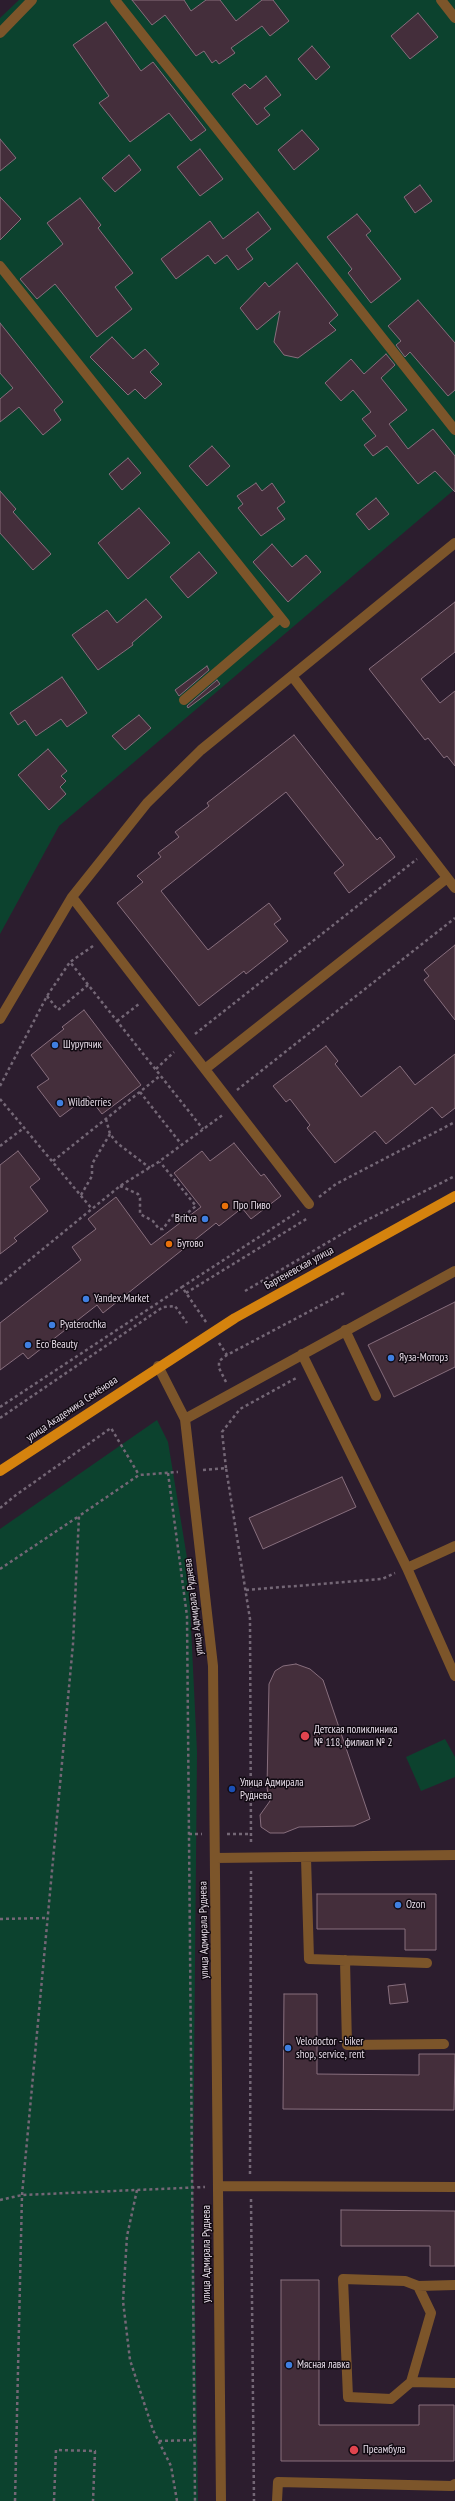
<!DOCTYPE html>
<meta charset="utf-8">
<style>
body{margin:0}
canvas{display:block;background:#2c1d2e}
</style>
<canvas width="455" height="2501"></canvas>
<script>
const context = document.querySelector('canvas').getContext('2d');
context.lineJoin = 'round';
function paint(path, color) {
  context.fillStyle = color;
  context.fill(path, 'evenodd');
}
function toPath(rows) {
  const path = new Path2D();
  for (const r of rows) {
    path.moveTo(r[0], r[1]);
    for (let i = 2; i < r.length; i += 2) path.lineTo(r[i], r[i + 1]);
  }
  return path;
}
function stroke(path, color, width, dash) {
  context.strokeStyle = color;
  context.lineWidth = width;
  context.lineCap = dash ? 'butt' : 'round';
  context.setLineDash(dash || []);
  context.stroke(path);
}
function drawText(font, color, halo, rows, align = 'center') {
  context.font = font + ' "PT Sans Narrow",sans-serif';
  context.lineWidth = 3;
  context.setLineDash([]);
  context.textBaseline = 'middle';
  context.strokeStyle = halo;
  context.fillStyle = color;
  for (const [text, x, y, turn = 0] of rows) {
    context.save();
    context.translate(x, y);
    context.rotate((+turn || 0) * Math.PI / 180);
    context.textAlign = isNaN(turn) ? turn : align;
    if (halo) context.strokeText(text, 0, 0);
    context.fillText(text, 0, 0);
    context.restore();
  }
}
paint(toPath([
 [19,0,455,0,455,489,59,826,0,934,0,18],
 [157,1420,168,1442,188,1564,197,1752,193,2178,198,2501,0,2501,0,1529],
 [445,1739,455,1757,455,1777,421,1791,406,1757]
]), '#0c422e');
const building = toPath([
 [132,0,184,0,191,11,206,0,220,0,236,21,262,0,273,0,289,21,270,36,262,26,231,48,235,53,219,64,216,60,212,63,204,51,196,56,165,15,152,25,132,0],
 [418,13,438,37,410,59,391,36,418,13],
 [106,22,141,71,153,62,206,130,191,141,169,113,130,142,99,103,109,96,73,45,106,22],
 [312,46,330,67,316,80,298,59,312,46],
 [266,76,281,95,264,108,270,115,257,125,232,94,245,84,250,89,266,76],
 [302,130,319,149,294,170,278,150,302,130],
 [0,139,16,158,0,171,0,139],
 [200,149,223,179,200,196,177,167,200,149],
 [129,155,141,170,115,192,102,178,129,155],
 [420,185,432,201,415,213,404,197,420,185],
 [0,197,21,219,0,240,0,197],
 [80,198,101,225,98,228,133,273,115,287,132,309,97,337,55,284,37,299,20,279,63,244,47,223,80,198],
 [258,212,271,229,246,249,253,259,238,270,227,255,215,264,208,255,176,279,161,259,210,221,223,239,258,212],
 [357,214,371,231,366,235,401,279,371,303,348,273,352,269,327,237,357,214],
 [297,263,338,315,329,323,336,330,298,358,284,355,274,342,280,311,257,330,240,308,265,282,269,287,297,263],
 [418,300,455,343,455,390,448,396,410,352,405,357,396,345,401,341,388,326,418,300],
 [0,323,63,402,54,410,61,420,43,435,19,407,0,422,0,399,13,388,0,373,0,323],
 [112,337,133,359,145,349,159,364,150,372,162,384,145,399,135,389,128,395,90,357,112,337],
 [386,354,395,365,381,378,407,410,389,424,408,449,433,429,455,456,455,492,435,471,418,484,387,446,373,456,364,445,376,436,362,419,371,412,353,390,341,401,325,383,351,359,364,374,386,354],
 [212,446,230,466,207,486,189,466,212,446],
 [128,458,141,473,122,490,109,474,128,458],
 [256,483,262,491,272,483,285,502,277,508,285,519,261,536,238,508,243,504,237,496,256,483],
 [0,491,16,509,13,512,51,554,33,570,0,533,0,491],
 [376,498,389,514,369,530,356,514,376,498],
 [139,508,170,543,128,579,98,543,139,508],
 [272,544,292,567,306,555,321,572,288,602,253,562,272,544],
 [199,552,217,573,188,598,170,577,199,552],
 [146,599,162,617,132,643,133,645,98,670,72,635,107,610,117,623,146,599],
 [455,602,455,652,421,679,440,703,455,691,455,766,447,756,444,758,428,738,425,740,369,669,455,602],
 [207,666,209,670,179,696,175,690,207,666],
 [62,677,87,713,67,727,61,719,36,736,25,720,18,725,10,713,62,677],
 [217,680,220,684,188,708,187,706,217,680],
 [139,715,151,728,125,750,112,736,139,715],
 [294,735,377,840,380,837,395,857,349,893,334,873,344,865,286,792,161,891,208,950,269,903,281,919,274,924,288,941,246,974,244,971,199,1006,117,903,143,882,137,876,161,857,158,853,179,837,175,832,209,806,207,803,294,735],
 [48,749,67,771,61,776,66,781,60,787,66,794,49,810,18,775,48,749],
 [455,945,455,1020,424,980,429,976,424,970,455,945],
 [84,1010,141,1085,102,1114,88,1096,60,1117,37,1087,49,1079,31,1055,64,1029,62,1027,84,1010],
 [326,1046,338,1061,335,1064,361,1097,400,1066,415,1085,455,1054,455,1108,442,1118,432,1107,386,1144,375,1131,335,1163,307,1128,310,1125,290,1099,286,1102,273,1086,326,1046],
 [234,1143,261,1176,264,1174,281,1196,251,1219,242,1208,219,1226,216,1223,103,1313,97,1305,28,1359,23,1353,0,1370,0,1323,81,1260,72,1247,96,1229,88,1219,116,1197,151,1245,201,1207,174,1173,202,1151,210,1161,234,1143],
 [18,1151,40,1179,30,1187,48,1211,14,1238,17,1241,0,1254,0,1165,18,1151],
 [455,1302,455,1367,394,1397,368,1345,455,1302],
 [342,1477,356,1507,263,1549,249,1518,342,1477],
 [296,1664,310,1669,323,1680,370,1819,354,1826,299,1827,284,1833,270,1833,261,1827,260,1815,270,1801,267,1788,269,1684,275,1671,283,1666,296,1664],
 [317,1894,436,1894,436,1950,405,1950,405,1929,317,1929,317,1894],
 [405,1984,408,2002,390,2004,388,1986,405,1984],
 [284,1994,317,1994,317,2074,419,2075,419,2054,455,2054,454,2110,283,2109,284,1994],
 [341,2210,455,2211,455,2266,430,2266,430,2246,341,2246,341,2210],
 [281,2280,319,2280,319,2425,419,2425,419,2405,454,2405,454,2461,281,2461,281,2280]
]);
paint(building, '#442e3b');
stroke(building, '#876e7d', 1);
stroke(toPath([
 [93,946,70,962,203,1129],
 [47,996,58,1010,88,985],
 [117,1021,139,1004],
 [195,1034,417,859],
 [156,1069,174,1052],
 [0,1086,47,996,70,962],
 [237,1090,455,918],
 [140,1092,182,1145],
 [0,1099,92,1209],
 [106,1119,110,1134,117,1143,150,1168],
 [0,1146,25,1127],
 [53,1161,161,1075],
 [120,1186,138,1194,140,1198,140,1214,153,1221,159,1229,163,1229,173,1215,186,1214,196,1206,160,1162],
 [81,1195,92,1176,92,1164,110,1134],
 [319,1197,336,1184,455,1122],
 [0,1284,120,1186,157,1163,224,1114],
 [245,1291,359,1224,455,1176],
 [186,1293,308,1218],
 [206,1322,182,1287,299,1211],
 [219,1343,227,1355],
 [226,1382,219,1368,219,1361,227,1355,346,1292],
 [0,1407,182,1287],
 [0,1418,163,1307,175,1306,187,1323],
 [226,1468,222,1432,240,1409,298,1377],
 [203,1470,226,1468,250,1619,251,1844],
 [168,1473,187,1616,195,2501],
 [0,1508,16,1495,111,1428,139,1475],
 [0,1569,79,1516],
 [246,1590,382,1579,395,1573],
 [189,1834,202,1834],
 [227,1834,251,1834],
 [0,1919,47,1918],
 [250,2174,251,1871],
 [137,2190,127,2236,123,2301,130,2360,153,2430,171,2466,177,2501],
 [251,2199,254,2501],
 [0,2200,22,2195,205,2187],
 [159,2441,195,2440],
 [15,2501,22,2195,73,1644,79,1516,139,1475,178,1472],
 [54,2501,56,2450,95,2451,93,2501]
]), '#746776', 2.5, [3, 3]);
stroke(toPath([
 [115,0,455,430],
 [441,0,455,18],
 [0,33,32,0],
 [0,266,285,623],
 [292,676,455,888],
 [184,700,280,618],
 [72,897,309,1204],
 [0,1019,72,897,147,803,201,750,455,543],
 [205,1069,447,878],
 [345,1330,376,1396],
 [302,1354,407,1568,455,1546],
 [158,1366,185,1419,213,1666,221,2501],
 [185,1419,455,1271],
 [407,1568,455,1676],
 [215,1858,455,1855],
 [306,1858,309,1959,427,1963],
 [345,1960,347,2045,444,2044],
 [218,2186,455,2187],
 [418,2286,455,2285],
 [411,2382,431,2313,418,2286,405,2281,343,2279,348,2397,391,2399,411,2382,455,2383],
 [277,2501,278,2482,452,2486,455,2484]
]), '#7c552a', 10);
stroke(toPath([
 [0,1471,235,1318,455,1196]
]), '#d5830e', 10);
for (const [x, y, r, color] of [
 [55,1045,4,"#3f7fe0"],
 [60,1103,4,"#3f7fe0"],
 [225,1206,4,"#e8710a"],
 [205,1219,4,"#3f7fe0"],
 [169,1244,4,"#e8710a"],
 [86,1299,4,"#3f7fe0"],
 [52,1325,4,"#3f7fe0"],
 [28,1345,4,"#3f7fe0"],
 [391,1358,4,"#3f7fe0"],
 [305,1736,5,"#e0444e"],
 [232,1789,4,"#1a4fb4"],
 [398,1905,4,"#3f7fe0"],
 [288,2048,4,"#3f7fe0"],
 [289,2365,4,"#3f7fe0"],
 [354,2450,5,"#e0444e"]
]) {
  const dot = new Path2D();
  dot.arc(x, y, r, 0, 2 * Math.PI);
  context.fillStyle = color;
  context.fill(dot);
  stroke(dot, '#110a12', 1.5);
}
drawText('11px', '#e5dbe7', '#110a12', [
 ["Шурупчик",63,1045],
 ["Wildberries",68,1103],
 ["Про Пиво",233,1206],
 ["Britva",197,1219,"right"],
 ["Бутово",177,1244],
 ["Yandex.Market",94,1299],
 ["Pyaterochka",60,1325],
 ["Eco Beauty",36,1345],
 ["Яуза-Моторз",399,1358],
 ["Детская поликлиника",314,1730],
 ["№ 118, филиал № 2",314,1743],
 ["Улица Адмирала",240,1783],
 ["Руднева",240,1796],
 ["Ozon",406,1905],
 ["Velodoctor - biker",296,2042],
 ["shop, service, rent",296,2055],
 ["Мясная лавка",297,2365],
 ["Преамбула",363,2450]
], 'left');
drawText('11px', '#e5dbe7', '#110a12', [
 ["Бартеневская улица",299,1268,-29],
 ["улица Академика Семёнова",72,1409,-34],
 ["улица Адмирала Руднева",194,1607,-97],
 ["улица Адмирала Руднева",204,1930,-91],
 ["улица Адмирала Руднева",207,2254,-90]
]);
</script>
